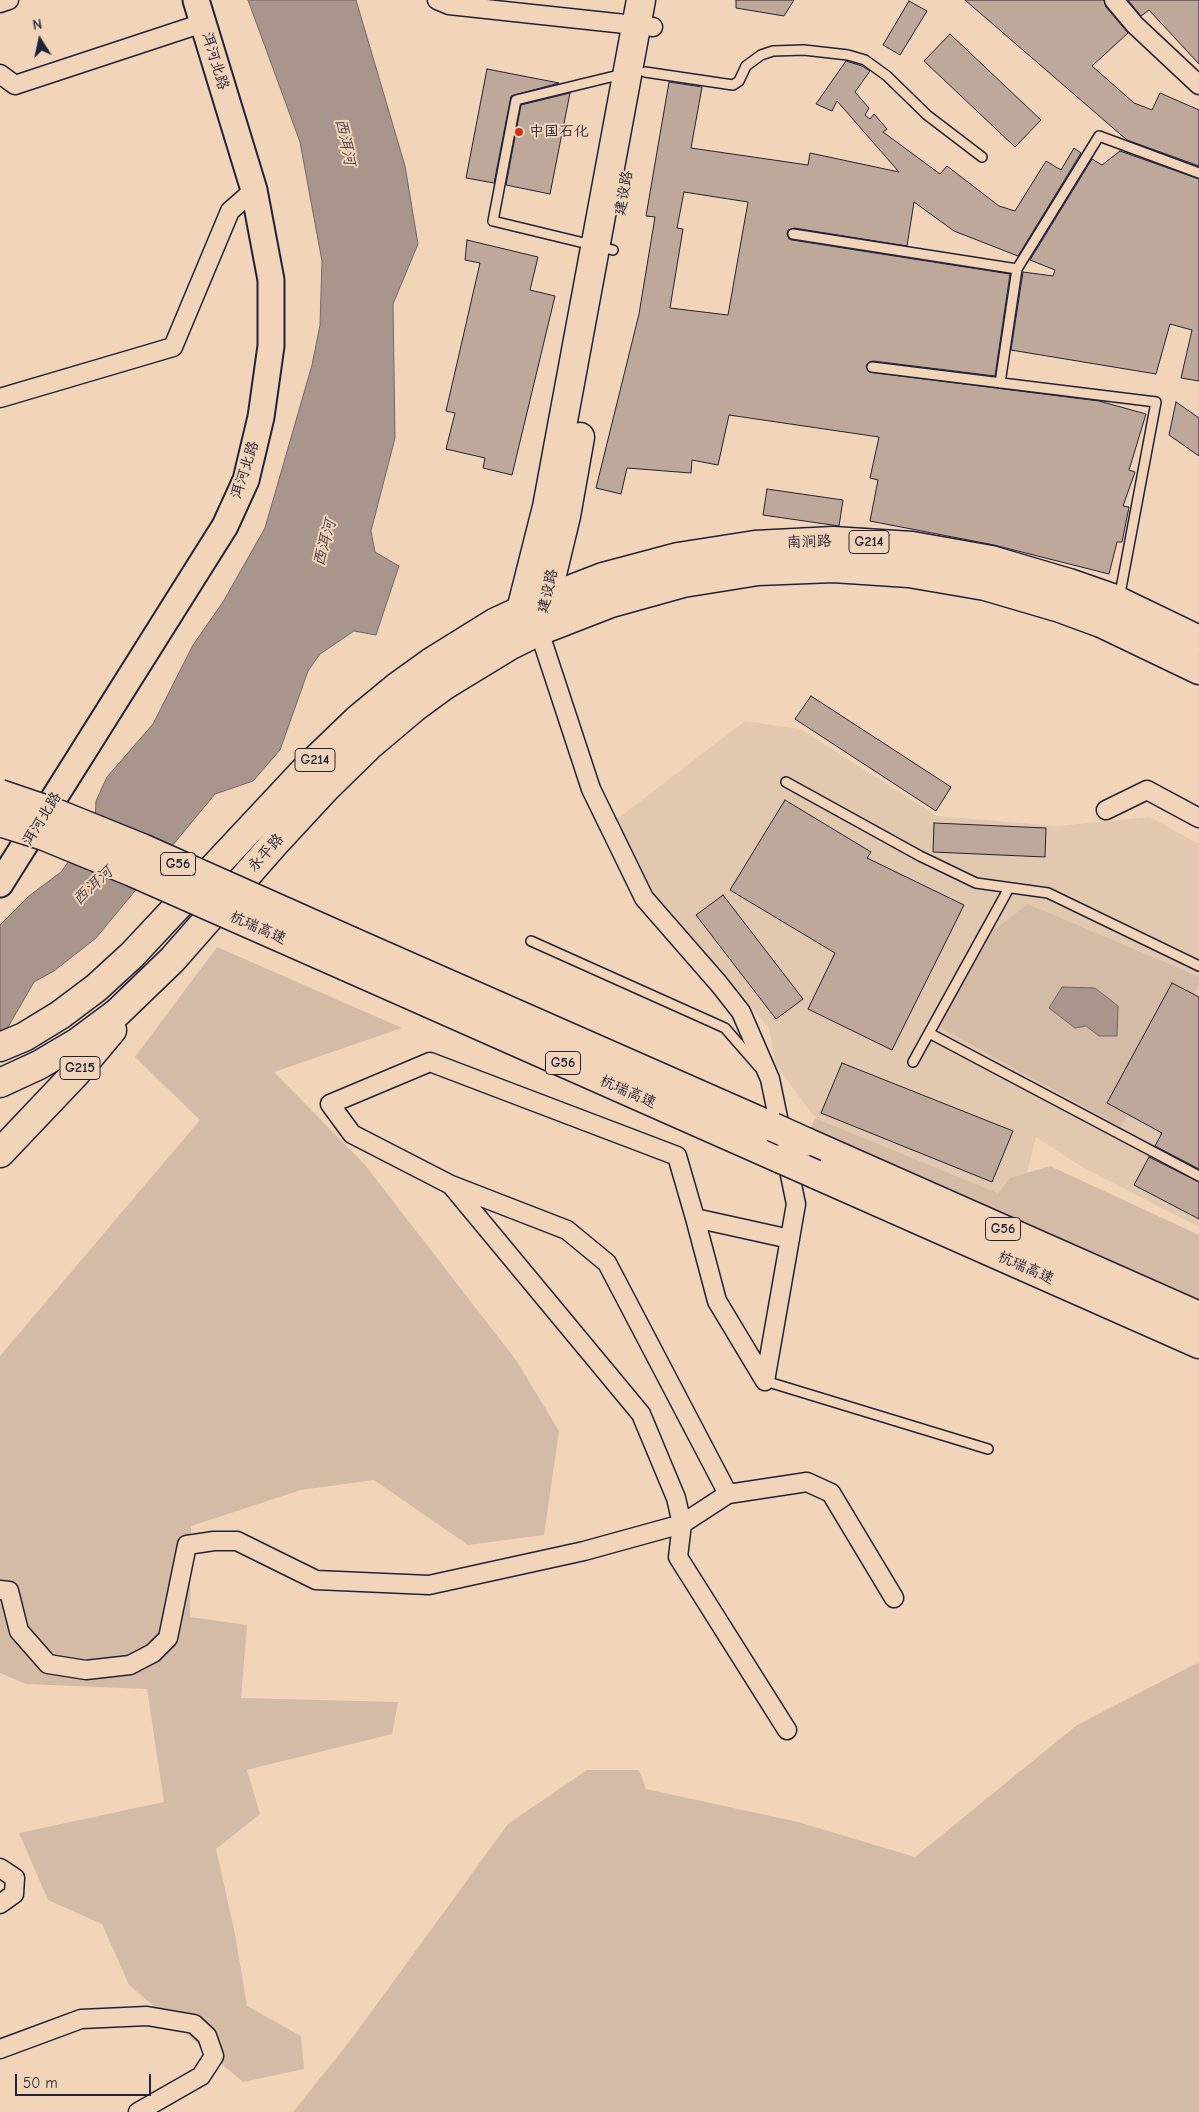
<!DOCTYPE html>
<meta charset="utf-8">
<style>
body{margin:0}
#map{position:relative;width:1199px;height:2112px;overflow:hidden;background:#f2d5b8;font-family:"Comic Neue",sans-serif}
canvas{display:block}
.north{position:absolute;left:15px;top:15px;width:50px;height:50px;-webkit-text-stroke:4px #f2d5b8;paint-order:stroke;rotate:350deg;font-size:14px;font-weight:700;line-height:20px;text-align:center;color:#22223b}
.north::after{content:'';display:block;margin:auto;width:18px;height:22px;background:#22223b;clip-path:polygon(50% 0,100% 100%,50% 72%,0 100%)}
.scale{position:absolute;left:15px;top:2074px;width:136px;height:22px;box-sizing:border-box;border:2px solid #22223b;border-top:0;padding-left:6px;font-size:15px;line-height:18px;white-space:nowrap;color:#22223b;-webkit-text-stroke:4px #f2d5b8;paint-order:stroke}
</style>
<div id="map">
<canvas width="1199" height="2112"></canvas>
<div class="north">N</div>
<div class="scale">50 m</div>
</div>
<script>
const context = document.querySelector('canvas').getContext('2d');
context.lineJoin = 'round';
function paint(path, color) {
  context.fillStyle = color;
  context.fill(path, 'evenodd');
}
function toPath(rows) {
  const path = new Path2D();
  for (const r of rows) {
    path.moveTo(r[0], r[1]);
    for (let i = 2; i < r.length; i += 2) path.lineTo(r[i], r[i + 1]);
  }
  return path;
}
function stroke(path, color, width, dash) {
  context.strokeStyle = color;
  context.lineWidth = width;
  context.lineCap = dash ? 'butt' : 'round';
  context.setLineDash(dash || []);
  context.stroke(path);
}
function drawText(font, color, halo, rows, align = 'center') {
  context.font = font + ' "Comic Neue","LXGW WenKai TC",sans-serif';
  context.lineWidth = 4;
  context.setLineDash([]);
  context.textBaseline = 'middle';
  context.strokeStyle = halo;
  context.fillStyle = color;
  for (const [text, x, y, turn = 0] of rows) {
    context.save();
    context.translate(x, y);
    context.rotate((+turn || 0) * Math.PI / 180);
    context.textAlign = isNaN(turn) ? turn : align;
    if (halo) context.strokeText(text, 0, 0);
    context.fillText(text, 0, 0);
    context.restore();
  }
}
paint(toPath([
 [745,721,800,729,937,816,1058,826,1150,817,1199,844,1199,1227,1082,1167,1036,1137,1027,1173,1010,1178,998,1193,815,1118,776,1065,769,1028,638,875,617,819]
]), '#e2c8af');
paint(toPath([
 [1028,904,1199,977,1199,984,1121,1127,936,1025,994,930],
 [217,947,402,1028,274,1072,365,1165,516,1360,559,1431,544,1535,468,1545,374,1480,301,1490,191,1526,190,1617,247,1625,241,1698,398,1702,392,1734,247,1770,260,1814,216,1849,235,1934,247,2006,301,2036,304,2069,243,2082,129,1985,102,1924,48,1900,19,1833,164,1802,147,1689,26,1684,0,1673,0,1356,200,1120,135,1057],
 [815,1118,998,1193,1010,1178,1050,1166,1199,1235,1199,1307,810,1131],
 [1199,1662,1199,2112,293,2112,353,2037,508,1824,587,1770,639,1770,646,1789,798,1822,915,1857,1077,1725]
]), '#d4bba6');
const water = toPath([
 [248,0,356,0,405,166,418,244,393,304,395,438,371,531,375,552,399,566,376,635,354,631,320,654,308,671,280,750,253,781,215,794,96,938,54,971,34,982,0,1041,0,925,29,896,61,872,95,825,96,801,107,777,153,724,193,645,223,602,265,528,312,365,320,325,322,261,300,142,248,0],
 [1062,987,1095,988,1118,1006,1117,1036,1099,1036,1086,1026,1075,1028,1049,1008,1062,987]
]);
paint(water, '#a8958b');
stroke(water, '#72676b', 1);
const building = toPath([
 [736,0,794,0,784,16,736,8,736,0],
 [965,0,1104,0,1106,7,1128,33,1092,66,1134,103,1152,110,1160,93,1199,110,1199,166,1127,140,965,0],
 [1128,0,1199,0,1199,64,1149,10,1141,16,1128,0],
 [909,1,927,11,900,55,883,45,909,1],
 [950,34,1041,120,1015,147,924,61,950,34],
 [846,61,862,66,870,71,855,92,869,108,865,115,870,119,874,114,887,129,883,132,940,174,947,166,999,206,1015,211,1046,161,1061,170,1074,148,1081,153,1018,256,954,231,914,202,907,246,794,228,788,230,787,234,789,239,792,240,1010,274,995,376,873,361,869,362,866,366,869,372,1099,401,1146,414,1129,470,1135,472,1123,506,1129,507,1122,542,1117,542,1109,574,994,545,870,521,878,480,870,478,879,437,729,415,718,465,692,460,691,473,627,468,621,494,596,488,639,314,655,217,646,216,669,82,702,87,691,148,808,165,810,153,899,172,837,101,832,111,816,104,846,61],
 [684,192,748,202,728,315,670,308,683,229,677,228,684,192],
 [487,69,559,83,511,96,494,183,466,178,487,69],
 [570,93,550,194,506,185,521,105,570,93],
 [1120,151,1199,179,1199,381,1181,378,1192,330,1170,324,1156,374,1011,350,1023,272,1053,276,1055,270,1030,260,1092,159,1102,165,1120,151],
 [467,240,538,257,530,290,555,296,512,475,483,468,485,458,446,449,455,413,446,411,480,263,465,260,467,240],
 [1176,402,1199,418,1199,456,1169,435,1176,402],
 [767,489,843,500,839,526,763,515,767,489],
 [811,696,951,787,936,811,795,719,811,696],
 [785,800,871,852,867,858,964,905,892,1050,808,1009,835,953,730,890,785,800],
 [934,823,1046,828,1045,857,933,852,934,823],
 [723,895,803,999,776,1019,696,915,723,895],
 [1172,983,1199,997,1199,1169,1155,1146,1162,1133,1107,1103,1172,983],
 [842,1063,1013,1131,992,1182,821,1113,842,1063],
 [1149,1157,1199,1182,1199,1219,1134,1185,1149,1157]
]);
paint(building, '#bea899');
stroke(building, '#22223b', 1);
const lane = toPath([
 [645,72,733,85,739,81,746,66,761,55,773,51,804,50,848,55,865,60,887,76,927,115,982,157],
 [793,234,1017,269],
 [613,250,493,221,516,100,623,74],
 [872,367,1156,402,1119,599],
 [1000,383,1017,269,1099,136,1199,173],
 [786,782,920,856,976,883,1048,893,1199,966],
 [531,941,725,1028,759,1067],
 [929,1033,1199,1176],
 [913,1062,1009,888],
 [765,1381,988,1449]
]);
const street = toPath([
 [437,0,449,5,653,27],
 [1114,0,1135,25,1199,85],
 [0,3,9,0],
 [0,74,15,85,203,23],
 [0,398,173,347,230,211,254,190],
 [539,631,591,789,644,898,719,984,741,1012,770,1079,796,1204,765,1381],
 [1106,810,1147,790,1199,818],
 [451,1185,567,1230,607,1263,728,1494],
 [695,1218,717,1301,765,1381],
 [0,1590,9,1591,19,1631,48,1664,86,1670,130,1665,153,1653,168,1638,187,1545,214,1541,237,1541,316,1580,429,1585,584,1551,682,1524,728,1494,807,1482,831,1493,894,1598],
 [787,1730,678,1557,682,1524,676,1498,641,1414,451,1185,352,1134,330,1104,430,1062,677,1156,695,1218,790,1239],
 [0,1868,15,1878,14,1894,0,1904],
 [0,2049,81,2019,147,2016,194,2024,207,2036,214,2056,201,2076,138,2112]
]);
const secondary = toPath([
 [0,884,225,526,246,480,261,417,271,346,271,280,254,190,196,0]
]);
const primary = toPath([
 [541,620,566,516,580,437],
 [533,624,521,610,547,507,641,0]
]);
const highway = toPath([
 [353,942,773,1127],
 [345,966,781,1159],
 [0,1047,24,1037,60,1015,96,988,132,955,305,770,358,719,398,686,430,663,496,622,546,599,603,577,678,557,755,545,833,541,912,546,991,560,1069,583,1112,598,1199,640],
 [0,1083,39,1065,78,1042,117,1013,172,960,275,843,326,788,370,745,415,707,445,685,509,646,539,631,611,603,683,583,758,571,833,568,909,573,985,586,1060,608,1101,623,1199,670],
 [806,1142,1199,1316],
 [0,1153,76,1073,112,1030],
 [815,1174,1199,1344]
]);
stroke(lane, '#22223b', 12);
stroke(street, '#22223b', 21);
stroke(secondary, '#22223b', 29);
stroke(primary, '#22223b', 31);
stroke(highway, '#22223b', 31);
stroke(lane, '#f2d5b8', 9);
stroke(street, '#f2d5b8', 18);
stroke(secondary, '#f2d5b8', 25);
stroke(primary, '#f2d5b8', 28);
stroke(highway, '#f2d5b8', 28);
const highwayBridge = toPath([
 [0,794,53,812,142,848,353,942],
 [0,822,44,836,132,872,345,966],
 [773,1127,806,1142],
 [781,1159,815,1174]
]);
stroke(highwayBridge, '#22223b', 31, []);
stroke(highwayBridge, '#f2d5b8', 28);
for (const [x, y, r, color] of [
 [519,132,5,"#c8321e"]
]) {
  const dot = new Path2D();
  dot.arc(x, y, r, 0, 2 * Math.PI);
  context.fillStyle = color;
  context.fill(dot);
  stroke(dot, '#f2d5b8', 2);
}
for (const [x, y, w] of [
 [869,542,40],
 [315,760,40],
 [178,864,35],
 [563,1063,35],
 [80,1068,40],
 [1003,1229,35]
]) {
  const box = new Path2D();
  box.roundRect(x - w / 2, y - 11.5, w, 23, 4);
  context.fillStyle = '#f2d5b8';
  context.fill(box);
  stroke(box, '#22223b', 1);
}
drawText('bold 14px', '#22223b', null, [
 ["G214",869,542],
 ["G214",315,760],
 ["G56",178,864],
 ["G56",563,1063],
 ["G215",80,1068],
 ["G56",1003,1229]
]);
drawText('15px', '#22223b', '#f2d5b8', [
 ["洱河北路",215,61,73],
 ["建设路",624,193,-80],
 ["洱河北路",245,470,-72],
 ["南涧路",809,542,-2],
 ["建设路",548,591,-77],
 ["洱河北路",42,819,-58],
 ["永平路",266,853,-48],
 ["杭瑞高速",258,928,24],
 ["杭瑞高速",628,1092,24],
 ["杭瑞高速",1026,1268,24]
]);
drawText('15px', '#22223b', '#f2d5b8', [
 ["中国石化",529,132]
], 'left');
drawText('italic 16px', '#4a4453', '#f2d5b8', [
 ["西洱河",345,142,78],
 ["西洱河",325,543,-75],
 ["西洱河",93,886,-43]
]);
</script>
